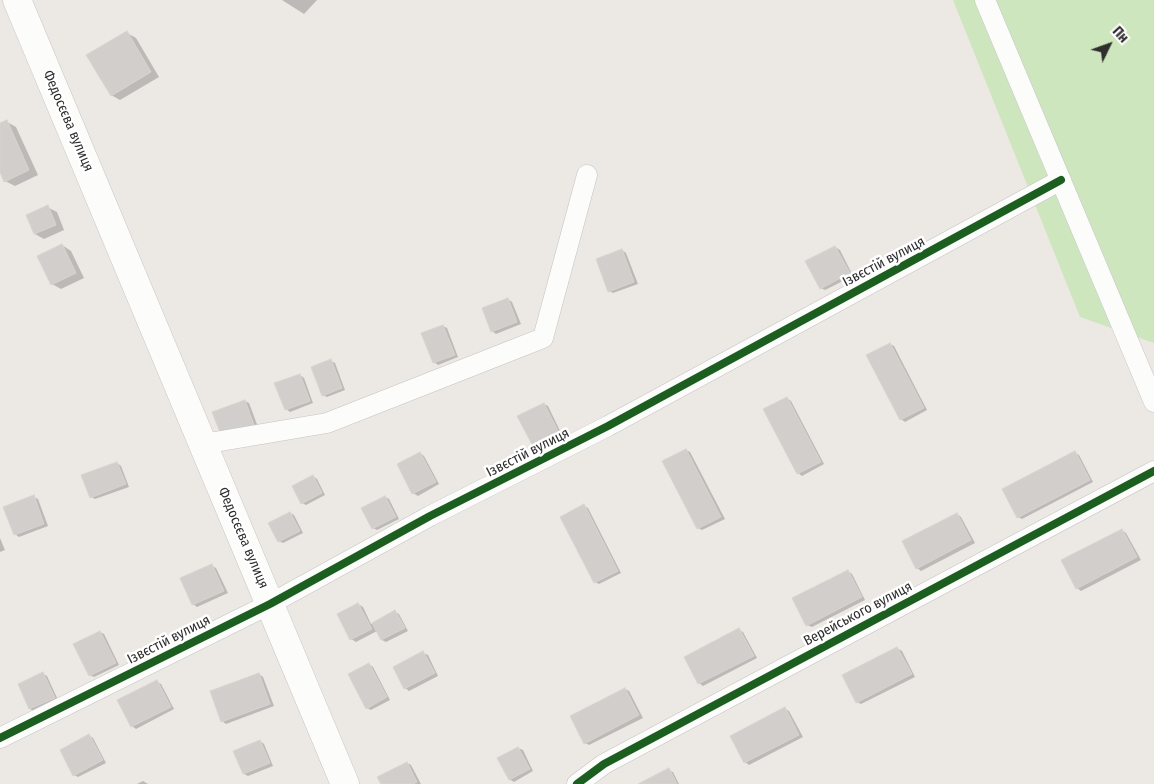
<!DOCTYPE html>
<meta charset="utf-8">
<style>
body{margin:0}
#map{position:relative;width:1154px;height:784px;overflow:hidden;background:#ece8e4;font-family:"Fira Sans Condensed",sans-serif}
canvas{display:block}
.north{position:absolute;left:1084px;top:20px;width:50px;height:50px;-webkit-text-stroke:4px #fff;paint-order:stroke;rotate:48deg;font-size:14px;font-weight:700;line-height:20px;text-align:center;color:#2e2e2e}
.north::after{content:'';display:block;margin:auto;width:18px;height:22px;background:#2e2e2e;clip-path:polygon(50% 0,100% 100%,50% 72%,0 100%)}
</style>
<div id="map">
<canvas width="1154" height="784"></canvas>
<div class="north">Пн</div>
</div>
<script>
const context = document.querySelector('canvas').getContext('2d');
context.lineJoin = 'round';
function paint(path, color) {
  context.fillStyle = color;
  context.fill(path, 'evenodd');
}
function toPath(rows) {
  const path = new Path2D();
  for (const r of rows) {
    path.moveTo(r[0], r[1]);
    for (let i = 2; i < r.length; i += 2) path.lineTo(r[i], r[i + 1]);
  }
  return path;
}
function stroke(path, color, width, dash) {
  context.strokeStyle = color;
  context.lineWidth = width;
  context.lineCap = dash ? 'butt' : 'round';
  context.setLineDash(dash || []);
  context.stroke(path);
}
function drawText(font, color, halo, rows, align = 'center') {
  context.font = font + ' "Fira Sans Condensed",sans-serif';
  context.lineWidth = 5;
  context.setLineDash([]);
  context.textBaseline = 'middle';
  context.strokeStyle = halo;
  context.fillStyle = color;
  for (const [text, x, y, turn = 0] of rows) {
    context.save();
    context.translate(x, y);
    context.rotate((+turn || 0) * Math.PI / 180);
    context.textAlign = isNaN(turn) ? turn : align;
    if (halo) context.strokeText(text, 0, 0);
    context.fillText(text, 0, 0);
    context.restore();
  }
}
paint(toPath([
 [953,0,1154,0,1154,343,1080,317]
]), '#cee6be');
paint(toPath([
 [282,0,317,0,304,14],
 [127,33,136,38,159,77,120,100,111,95],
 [7,122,16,127,38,175,15,186,5,181,0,169,0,125],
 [47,207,57,212,64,230,44,239,35,234],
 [62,245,71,251,84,278,61,289,52,284],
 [835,247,840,250,853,276,825,290,821,288],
 [622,250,626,253,638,284,613,293,609,291],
 [508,299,512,302,521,324,496,334,492,331],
 [443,326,447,328,458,357,438,365,434,362],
 [890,344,894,346,927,410,905,422,901,419],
 [331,361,335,363,345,390,327,397,323,395],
 [300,375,304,378,313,403,290,412,286,409],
 [787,398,791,401,824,464,802,476,798,473],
 [245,401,249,403,258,427,227,438],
 [544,404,548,406,563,437,539,450,535,447],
 [686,450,690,452,725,519,702,530,698,528],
 [420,453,424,456,439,484,418,496,413,493],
 [1075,453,1079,455,1093,482,1022,519,1018,517],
 [117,463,121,466,129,487,95,499,91,497],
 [313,476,317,479,325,495,306,505,302,503],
 [34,497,38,499,48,526,19,537,15,534],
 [385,497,389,499,399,519,377,530,373,528],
 [584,506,588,508,621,573,599,584,595,582],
 [290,513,294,515,303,533,283,543,279,541],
 [957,514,961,517,975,543,921,571,917,568],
 [1122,530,1126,533,1141,560,1081,591,1077,588],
 [0,538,5,550,0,552],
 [212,566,216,568,228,593,197,607,193,604],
 [848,571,852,574,865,600,812,627,807,625],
 [358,604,363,607,371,624,395,612,399,614,408,631,386,642,382,640,377,631,356,642,351,639],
 [739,630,743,632,757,658,703,686,699,683],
 [100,632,104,634,119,665,94,677,90,675],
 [897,648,902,651,915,677,861,704,857,702],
 [423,653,428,655,438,676,409,691,405,688],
 [369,664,373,667,390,700,371,710,367,708],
 [43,674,47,676,58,700,34,711,30,709,19,684],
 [259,674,263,677,274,706,226,724,222,721],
 [157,682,161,684,174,709,136,729,132,726],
 [625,689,629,691,643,718,589,745,585,743],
 [785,709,789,711,803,737,749,765,745,762],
 [89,736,93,738,106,763,78,777,74,775],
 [260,741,264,744,273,766,248,776,244,774],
 [518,748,523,750,533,771,514,782,509,779],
 [407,763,411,765,421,784,382,784],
 [668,770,673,772,679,784,641,784],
 [143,781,148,784,137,784]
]), '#0003');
const building = toPath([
 [127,31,151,72,111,96,86,55,127,31],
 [7,120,29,170,4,182,0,172,0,123,7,120],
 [48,205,56,225,34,234,26,215,48,205],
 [62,244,76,273,51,285,37,256,62,244],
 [835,246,850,273,820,289,805,261,835,246],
 [622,249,634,282,608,292,596,259,622,249],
 [508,298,517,322,491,332,482,308,508,298],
 [443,325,455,355,433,363,421,333,443,325],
 [890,343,924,408,900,420,866,355,890,343],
 [331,359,342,388,322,396,311,367,331,359],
 [300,374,310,401,285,410,274,383,300,374],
 [787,397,821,462,797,474,763,409,787,397],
 [245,400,254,425,222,437,212,412,245,400],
 [544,403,560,435,534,448,517,416,544,403],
 [686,449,721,517,697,529,662,461,686,449],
 [1075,451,1090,480,1017,518,1002,489,1075,451],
 [420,452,436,482,412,494,397,464,420,452],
 [117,462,126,484,90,498,81,475,117,462],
 [313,475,322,493,301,504,292,486,313,475],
 [34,495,44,524,14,535,3,507,34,495],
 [385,496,396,517,372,529,361,508,385,496],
 [584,504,618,571,594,583,560,517,584,504],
 [290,512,300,531,278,542,268,523,290,512],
 [957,513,971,540,916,569,902,541,957,513],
 [1122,529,1137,557,1076,589,1061,560,1122,529],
 [212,564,224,591,192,605,180,578,212,564],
 [848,570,862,597,806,626,792,598,848,570],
 [358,603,372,629,350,640,337,614,358,603],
 [395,610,405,628,381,640,372,623,395,610],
 [739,628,754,656,698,684,684,657,739,628],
 [100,631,116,663,89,676,73,644,100,631],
 [897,647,912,674,856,703,842,675,897,647],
 [423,651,435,673,404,689,393,667,423,651],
 [369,663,387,697,366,709,348,674,369,663],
 [43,672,55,698,29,709,18,684,43,672],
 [259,673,270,704,221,722,210,691,259,673],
 [157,680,171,707,131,727,117,700,157,680],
 [625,688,639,715,584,744,570,716,625,688],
 [785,707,799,735,744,763,730,736,785,707],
 [89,734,103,760,73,776,60,750,89,734],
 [260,740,270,763,243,774,233,751,260,740],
 [518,747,530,769,509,780,497,758,518,747],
 [407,762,417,782,413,784,381,784,377,777,407,762],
 [669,768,677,784,638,784,669,768]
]);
paint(building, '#d1cecb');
stroke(building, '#d7d4d0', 1);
const street = toPath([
 [985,0,1154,402],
 [203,444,327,423,543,338,587,175],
 [0,738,270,604,430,516,608,426,1061,180],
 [577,784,604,764,1154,471]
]);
const secondary = toPath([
 [17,0,345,784]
]);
stroke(street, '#c5c4c5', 21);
stroke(secondary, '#c5c4c5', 29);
stroke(street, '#fcfcfb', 20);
stroke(secondary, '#fcfcfb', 28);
stroke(toPath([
 [0,738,270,604,430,516,608,426,1061,180],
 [577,784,604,764,1154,471]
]), '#1b5e20', 8);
drawText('14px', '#2e2e2e', '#fff', [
 ["Федосєєва вулиця",68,121,67],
 ["Ізвєстій вулиця",884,262,-28],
 ["Ізвєстій вулиця",528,453,-27],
 ["Федосєєва вулиця",243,538,67],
 ["Верейського вулиця",858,614,-28],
 ["Ізвєстій вулиця",169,640,-27]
]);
</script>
